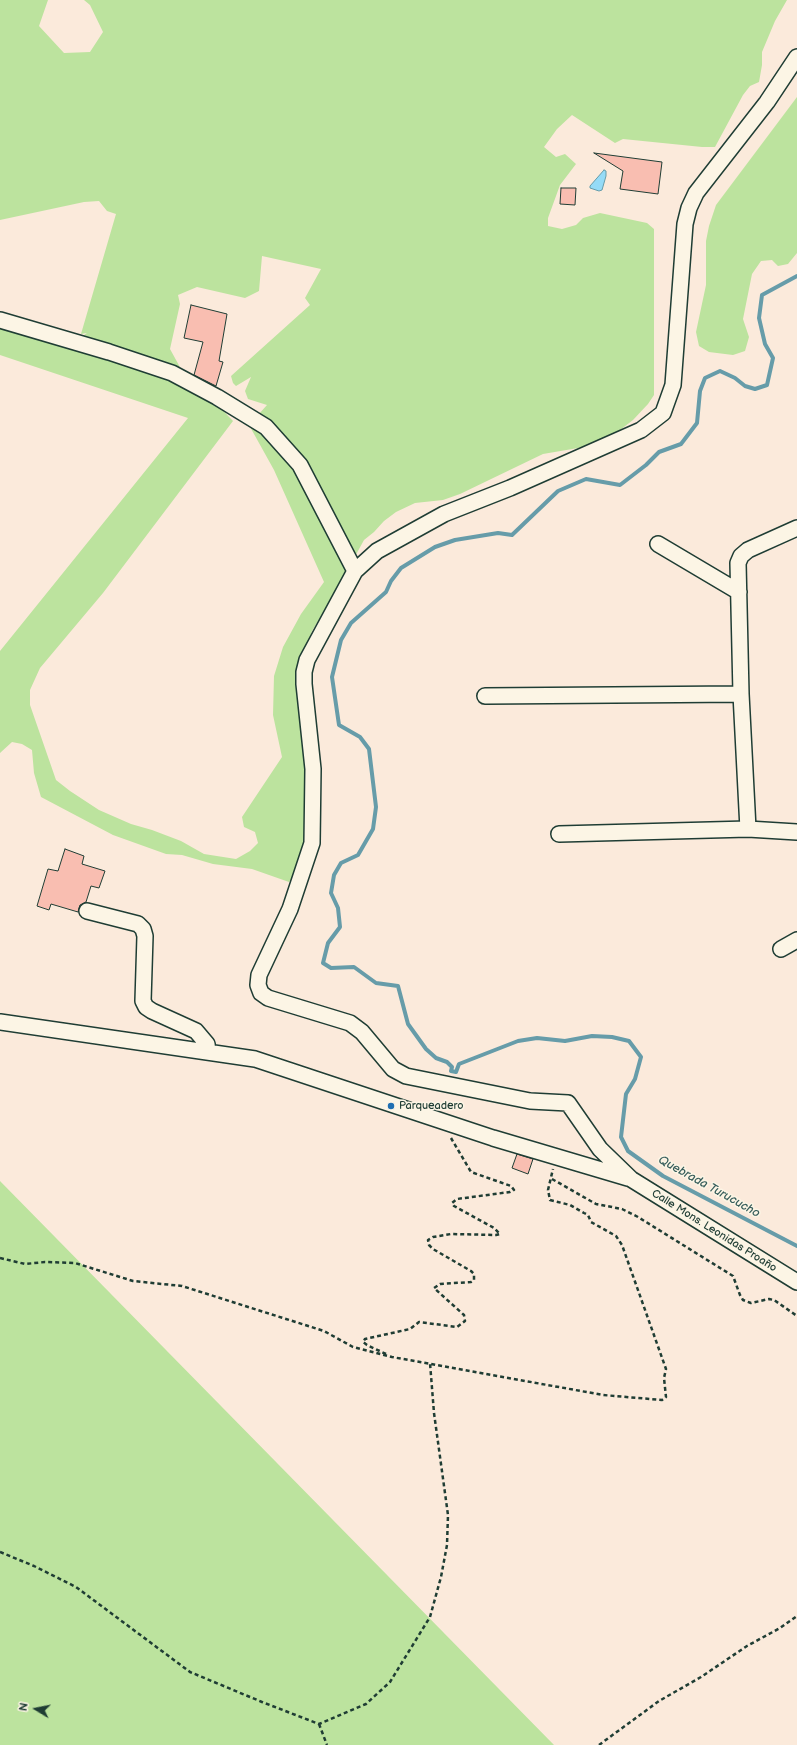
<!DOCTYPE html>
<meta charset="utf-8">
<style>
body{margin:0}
#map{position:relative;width:797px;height:1745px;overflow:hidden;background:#fbeadb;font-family:"Balsamiq Sans",sans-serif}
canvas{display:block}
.north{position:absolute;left:16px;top:1689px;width:40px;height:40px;-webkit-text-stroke:3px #fcf5e5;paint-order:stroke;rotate:280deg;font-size:11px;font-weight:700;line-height:16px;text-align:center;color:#1f3d34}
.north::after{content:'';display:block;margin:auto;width:14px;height:18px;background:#1f3d34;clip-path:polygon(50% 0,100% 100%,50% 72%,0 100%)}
</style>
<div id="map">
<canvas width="797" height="1745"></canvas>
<div class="north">N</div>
</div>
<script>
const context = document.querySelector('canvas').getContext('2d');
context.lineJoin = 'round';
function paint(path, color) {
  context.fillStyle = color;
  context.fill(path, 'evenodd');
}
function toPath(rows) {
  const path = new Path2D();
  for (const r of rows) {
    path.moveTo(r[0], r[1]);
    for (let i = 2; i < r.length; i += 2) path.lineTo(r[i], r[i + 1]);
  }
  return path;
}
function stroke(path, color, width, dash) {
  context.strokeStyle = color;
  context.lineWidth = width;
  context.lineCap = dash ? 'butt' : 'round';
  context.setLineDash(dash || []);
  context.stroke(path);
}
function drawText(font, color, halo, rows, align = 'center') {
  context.font = font + ' "Balsamiq Sans",sans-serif';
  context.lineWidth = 3;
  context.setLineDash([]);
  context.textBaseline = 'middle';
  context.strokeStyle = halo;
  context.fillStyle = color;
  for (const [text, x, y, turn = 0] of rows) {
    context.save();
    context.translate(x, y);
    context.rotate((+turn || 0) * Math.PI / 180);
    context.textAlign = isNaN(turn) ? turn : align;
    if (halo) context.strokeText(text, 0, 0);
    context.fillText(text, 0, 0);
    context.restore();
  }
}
paint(toPath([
 [0,0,48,0,39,26,64,53,90,52,103,32,90,5,84,0,787,0,775,21,762,52,762,65,759,82,750,86,743,95,715,147,702,147,623,139,615,143,572,115,557,129,544,147,556,157,565,154,576,164,560,185,548,218,548,226,562,229,576,225,583,218,600,213,647,223,654,229,654,395,648,404,633,420,607,440,584,447,543,454,460,494,443,500,415,503,396,512,384,521,374,532,364,540,336,591,312,631,307,645,312,769,308,846,300,870,289,882,252,869,213,864,182,855,166,854,113,835,41,797,34,773,32,750,22,744,12,742,0,753,0,651,188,418,0,355,0,320,80,338,87,333,81,334,116,214,107,211,99,201,84,202,0,220],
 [262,256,321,269,305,298,310,305,231,376,233,383,236,386,251,377,245,391,248,399,267,405,249,425,274,470,324,582,301,614,283,647,274,676,273,715,282,757,242,817,244,827,255,832,258,843,250,851,236,859,204,854,181,841,152,830,131,824,99,810,70,791,56,780,30,705,30,690,40,668,103,593,233,421,211,398,180,385,181,369,170,349,180,304,178,295,197,287,245,298,259,291],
 [797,97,797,253,788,264,778,266,772,260,761,261,752,274,743,319,749,337,745,351,733,355,709,352,699,346,696,332,706,285,706,241,709,226,716,205],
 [0,1181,554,1745,0,1745]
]), '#bce39e');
const water = toPath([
 [604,170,606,171,606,176,602,190,599,191,590,188,590,186,604,170]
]);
paint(water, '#95dbf7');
stroke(water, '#669ca9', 1);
stroke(toPath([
 [797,276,762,295,759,318,765,344,773,358,767,385,755,389,745,386,735,378,720,371,705,378,700,391,697,423,681,444,659,452,646,465,620,485,586,479,558,491,512,535,498,533,455,540,435,547,401,568,391,581,386,592,351,623,341,640,332,677,339,725,360,737,369,749,376,807,373,829,358,855,341,863,334,875,331,893,338,908,340,927,328,943,323,963,331,968,354,967,376,983,398,986,408,1024,426,1049,436,1058,447,1062,452,1067,451,1071,456,1072,459,1064,518,1041,537,1038,565,1041,592,1036,612,1037,629,1041,641,1057,635,1079,626,1094,621,1137,628,1151,663,1176,797,1246]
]), '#669ca9', 4);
const building = toPath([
 [594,153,662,162,658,194,620,189,623,171,594,153],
 [561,188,576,188,575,205,560,204,561,188],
 [191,305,227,314,219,361,223,362,216,386,194,375,203,342,184,338,191,305],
 [65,849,84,856,82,864,105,871,99,888,91,886,86,902,80,905,78,912,51,904,49,910,37,906,48,869,58,871,65,849],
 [517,1154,533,1159,528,1174,512,1168,517,1154]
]);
paint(building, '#f9beb1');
stroke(building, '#1f3d34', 1);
const minor = toPath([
 [797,57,767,102,696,193,689,208,685,224,673,385,663,413,641,430,510,488,444,514,377,551,355,571,307,660,304,672,304,684,313,769,312,843,290,909,259,975,258,985,261,993,268,998,350,1023,362,1032,393,1069,406,1076,530,1101,568,1103,600,1149,631,1179,797,1282],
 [0,320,109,352,172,373,217,397,266,427,300,465,355,571],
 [797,528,748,550,741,556,738,563,741,694,748,829,797,832],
 [658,544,739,592],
 [485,696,741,694],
 [559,834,748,829],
 [87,911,138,924,143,929,145,936,143,1001,146,1007,152,1011,196,1031,207,1044,208,1052],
 [781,949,797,940],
 [0,1022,255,1059,493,1138,628,1178]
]);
stroke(minor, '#1f3d34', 18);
stroke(toPath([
 [552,1179,596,1204,622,1209,638,1217,733,1276,740,1295,743,1300,751,1303,769,1299,774,1300,797,1316],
 [0,1258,25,1264,45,1262,75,1263,133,1281,182,1286,324,1331,353,1347,392,1357,603,1395,662,1400,666,1397,664,1378,666,1369,622,1245,616,1236,591,1222,588,1215,584,1213,570,1205,550,1200,548,1190,553,1169],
 [386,1354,367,1345,363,1342,365,1339,410,1329,419,1322,457,1327,465,1321,464,1315,434,1288,440,1284,471,1282,474,1280,474,1274,471,1271,433,1249,429,1245,428,1240,433,1237,451,1234,496,1235,500,1234,494,1228,454,1206,452,1203,457,1199,510,1192,514,1190,511,1186,471,1172,451,1138],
 [0,1552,34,1566,76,1587,190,1672,262,1702,319,1724,366,1704,390,1682,430,1617,441,1577,447,1545,448,1515,434,1413,430,1363],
 [319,1724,327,1745],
 [599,1745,659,1701,701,1677,747,1646,780,1628,797,1616]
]), '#1f3d34', 2.5, [4, 3]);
stroke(minor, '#fcf5e5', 15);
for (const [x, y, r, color] of [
 [391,1106,4,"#1f6fb2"]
]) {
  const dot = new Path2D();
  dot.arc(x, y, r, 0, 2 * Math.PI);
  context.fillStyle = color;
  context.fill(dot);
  stroke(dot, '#fcf5e5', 1.5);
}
drawText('11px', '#1f3d34', '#fcf5e5', [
 ["Parqueadero",399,1106]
], 'left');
drawText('11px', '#1f3d34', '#fcf5e5', [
 ["Calle Mons. Leonidas Proaño",714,1231,32]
]);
drawText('italic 12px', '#375d5b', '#fcf5e5', [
 ["Quebrada Turucucho",709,1187,29]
]);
</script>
